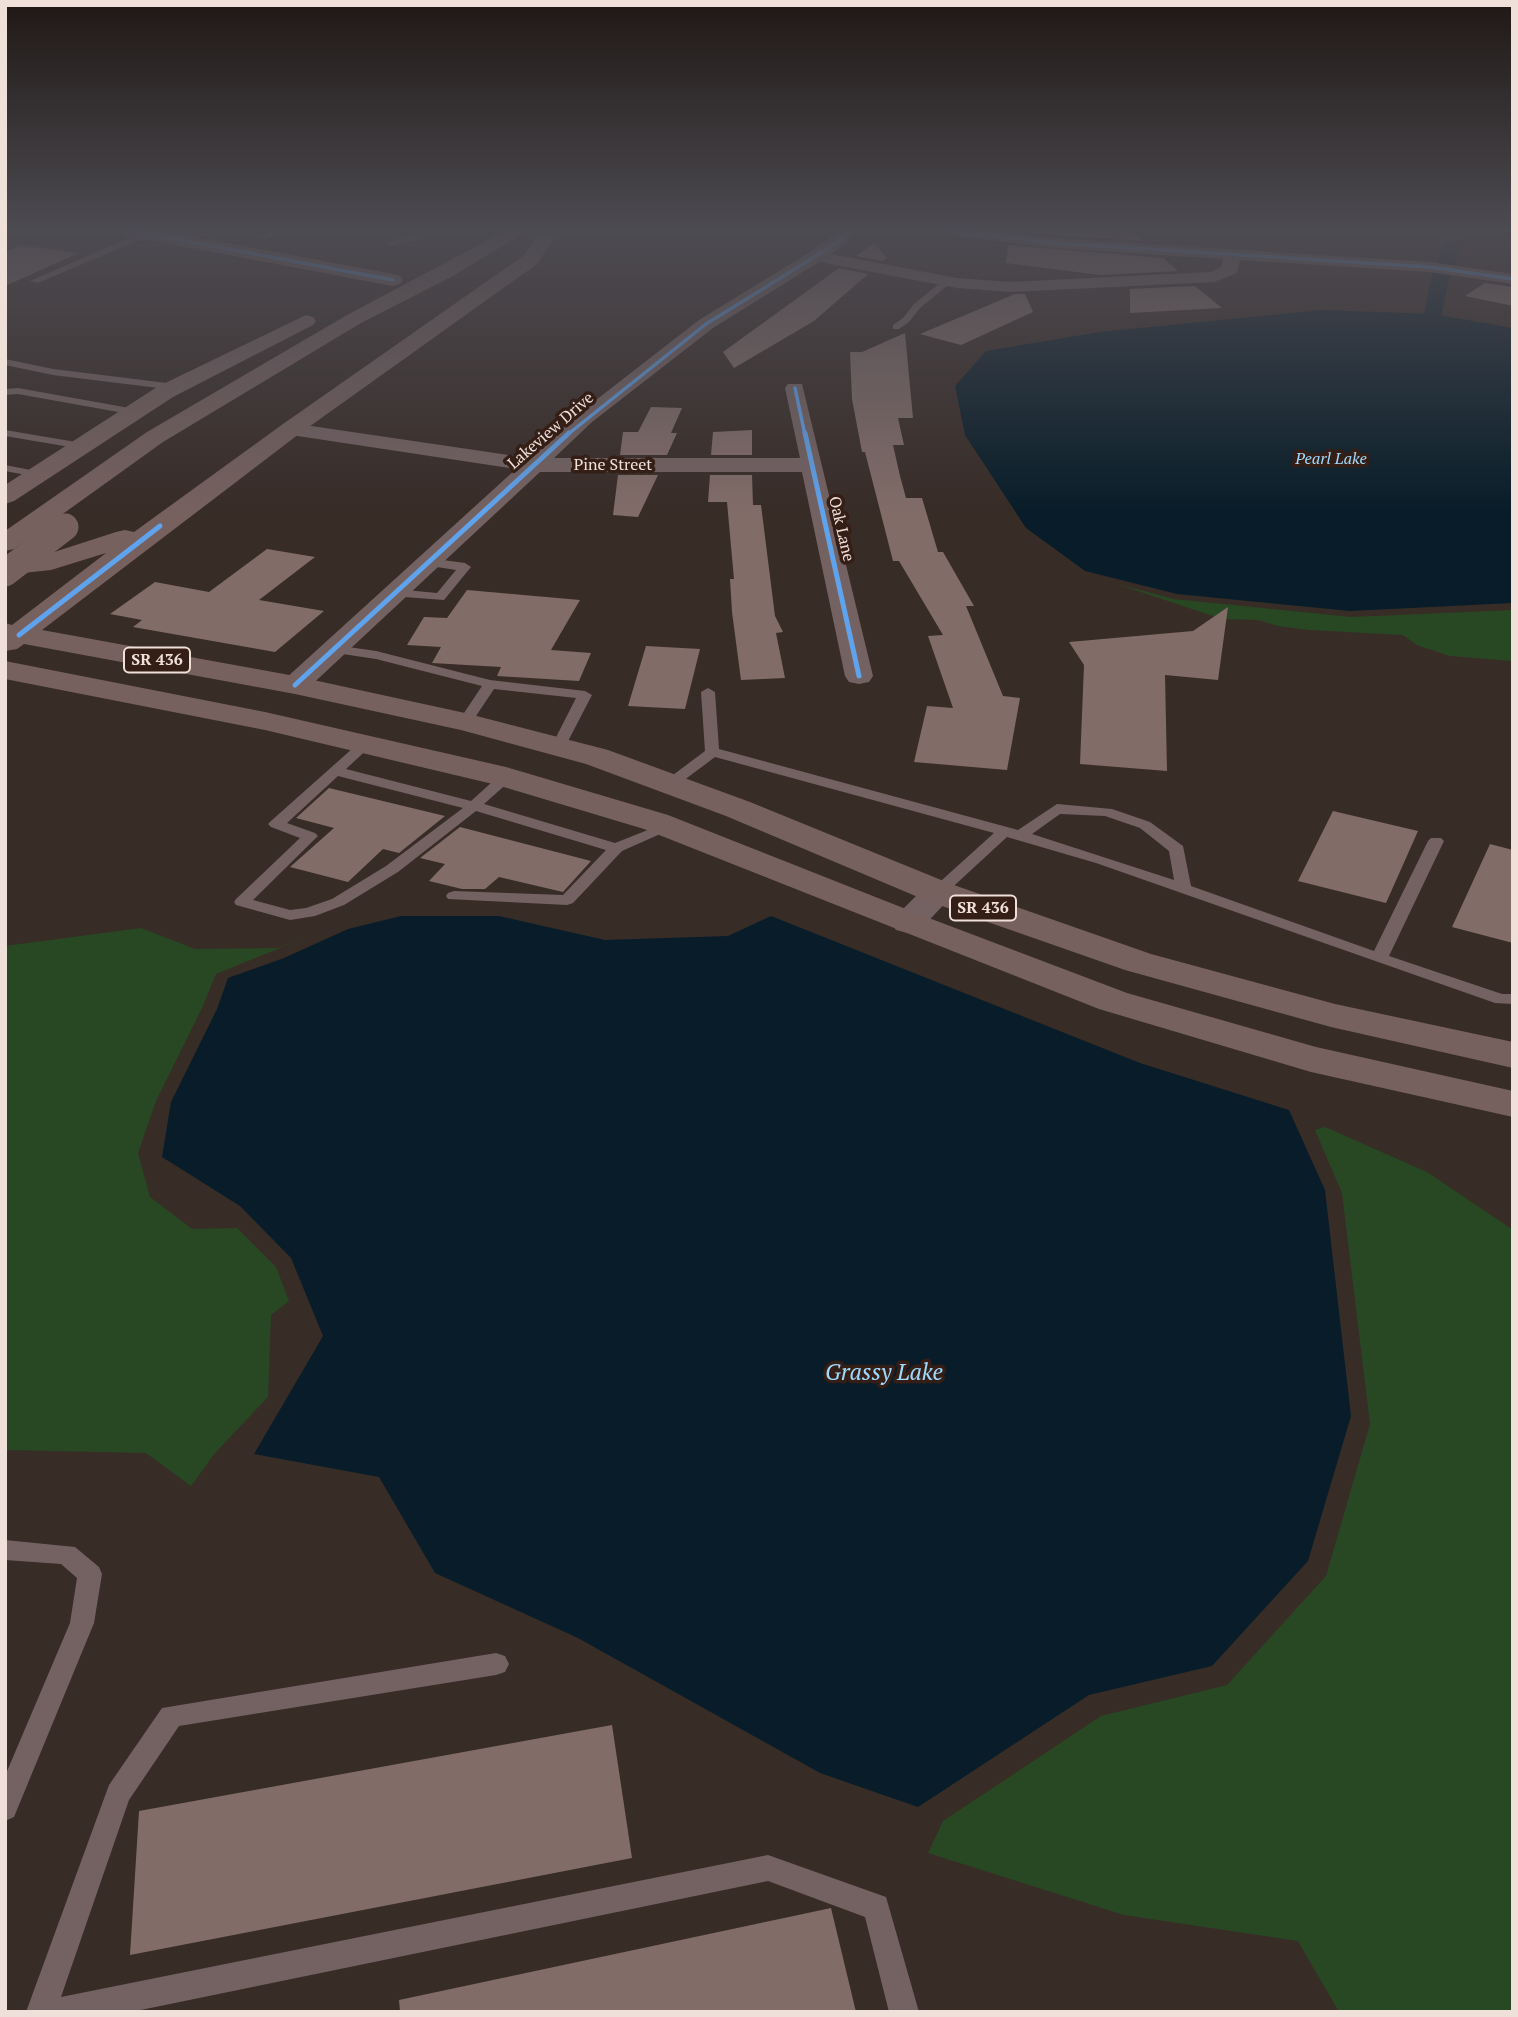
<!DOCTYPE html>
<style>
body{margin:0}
#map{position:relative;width:1518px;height:2017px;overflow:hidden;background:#382c27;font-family:"PT Serif",serif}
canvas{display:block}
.frame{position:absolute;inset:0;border:7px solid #f0e0da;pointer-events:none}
</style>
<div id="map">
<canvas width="1518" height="2017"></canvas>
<div class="frame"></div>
</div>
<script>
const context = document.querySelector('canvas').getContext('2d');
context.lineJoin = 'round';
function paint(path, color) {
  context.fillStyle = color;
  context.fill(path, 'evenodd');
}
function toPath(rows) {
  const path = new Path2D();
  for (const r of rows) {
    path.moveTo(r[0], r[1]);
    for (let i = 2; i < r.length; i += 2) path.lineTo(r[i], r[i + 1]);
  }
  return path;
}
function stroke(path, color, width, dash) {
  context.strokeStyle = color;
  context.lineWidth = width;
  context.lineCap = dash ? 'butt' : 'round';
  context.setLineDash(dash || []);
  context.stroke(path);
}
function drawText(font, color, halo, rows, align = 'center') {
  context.font = font + ' "PT Serif",serif';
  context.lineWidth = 7;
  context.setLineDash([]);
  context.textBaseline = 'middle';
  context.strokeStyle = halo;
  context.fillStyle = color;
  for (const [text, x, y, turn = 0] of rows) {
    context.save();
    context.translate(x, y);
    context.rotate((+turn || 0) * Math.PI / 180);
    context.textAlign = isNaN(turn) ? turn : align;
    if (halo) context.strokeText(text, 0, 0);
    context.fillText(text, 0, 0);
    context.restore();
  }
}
paint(toPath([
 [1117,584,1174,599,1351,617,1513,610,1513,661,1450,656,1417,645,1403,635,1309,630,1278,626,1258,620,1222,619],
 [141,928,195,949,278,948,307,937,216,974,202,1008,156,1101,138,1153,150,1197,192,1229,237,1228,276,1267,289,1301,271,1315,268,1397,215,1453,191,1486,146,1453,5,1450,5,946],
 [1325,1127,1427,1172,1513,1230,1513,2012,1339,2012,1298,1941,1124,1915,928,1853,943,1821,1101,1716,1227,1685,1326,1576,1370,1424,1342,1193,1315,1130]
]), '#284823');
paint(toPath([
 [1322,310,1433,314,1513,328,1513,603,1350,611,1177,594,1085,571,1026,528,965,435,955,386,986,351,1100,332],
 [401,916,499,916,605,940,728,936,771,916,1140,1063,1289,1110,1325,1190,1351,1416,1308,1561,1212,1666,1089,1695,918,1807,820,1773,578,1638,435,1573,379,1477,254,1454,323,1336,291,1258,240,1206,162,1157,171,1102,217,1009,228,978,284,958,348,929]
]), '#081d29');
paint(toPath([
 [1448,230,1464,230,1463,243,1450,274,1442,314,1433,320,1424,314,1432,274,1445,243,1448,230]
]), '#081d29');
paint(toPath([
 [1009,230,1130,230,1143,241,1054,235],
 [874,243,887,258,883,261,856,256],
 [20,245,79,253,5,286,5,252],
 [1008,245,1163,258,1178,271,1100,275,1006,263],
 [839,268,868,274,814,321,734,368,723,352],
 [1485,283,1513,287,1513,306,1465,296],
 [1195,286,1222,308,1130,313,1130,289],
 [1015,294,1025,294,1033,312,961,345,920,334],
 [905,333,913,418,898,418,904,445,893,445,900,476,906,498,922,498,938,552,943,552,974,606,966,606,1003,696,1020,698,1007,770,914,762,927,706,953,708,928,636,943,635,899,561,893,561,865,452,862,452,852,399,850,352,862,352],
 [651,407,682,408,671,433,677,433,667,455,620,455,623,432,638,432],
 [752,430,752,455,711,455,713,432],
 [618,475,658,475,638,517,613,515],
 [710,475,752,475,753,505,761,505,775,616,783,632,776,633,785,678,741,680,732,612,730,579,734,579,727,502,708,502],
 [267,549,315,557,259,600,324,611,275,652,133,627,142,620,110,614,155,582,209,592],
 [467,590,580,600,551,650,591,653,579,681,497,676,501,667,432,663,441,647,407,645,424,617,447,618],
 [1228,607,1218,680,1165,675,1167,771,1080,764,1084,665,1069,642,1193,631],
 [646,646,700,649,685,709,628,706],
 [329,788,445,816,399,853,383,849,348,882,290,867,334,828,296,818],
 [1333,811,1418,831,1386,903,1298,881],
 [460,827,591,861,563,892,499,877,485,889,462,889,429,881,445,864,420,858],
 [1490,844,1513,850,1513,943,1452,927],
 [612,1725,632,1858,130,1955,139,1811],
 [831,1908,856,2012,400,2012,399,2000]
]), '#816c68');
paint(toPath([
 [273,230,285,230,265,239,258,237,273,230],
 [312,230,322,230,316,233,312,230],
 [483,230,501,230,514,234,510,237,483,230],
 [152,231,155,236,139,240,38,283,30,281,133,236,152,231],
 [415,235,418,240,390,246,386,243,415,235],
 [945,279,953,281,920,308,909,322,899,329,893,329,893,325,903,318,914,304,945,279],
 [5,359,53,369,175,384,180,387,175,390,53,375,5,365,5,359],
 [18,388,135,409,140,412,135,415,18,394,5,395,5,389,18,388],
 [5,430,82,443,87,446,82,449,5,436,5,430],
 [5,465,41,472,43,474,37,477,5,471,5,465],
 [428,558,465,563,471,567,444,600,391,596,391,590,395,589,437,593,456,570,424,565,422,562,428,558],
 [334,645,376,651,490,680,585,691,592,695,565,747,558,751,551,747,576,698,494,689,470,725,465,726,458,722,482,686,376,659,329,652,327,649,334,645],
 [708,688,715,692,719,749,1018,830,1057,804,1112,809,1150,822,1183,846,1191,886,1374,951,1428,841,1431,838,1441,838,1444,841,1389,956,1502,994,1513,994,1513,1004,1495,1003,1096,863,1007,837,944,895,932,895,930,892,932,889,994,833,715,757,675,787,665,787,663,784,665,781,705,751,701,692,708,688],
 [1060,814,1105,816,1140,828,1169,851,1174,880,1032,834,1060,814],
 [367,739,374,743,346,769,471,801,501,774,511,774,513,777,511,780,484,804,615,843,663,824,668,822,676,827,622,851,573,903,567,905,448,899,446,896,448,893,454,891,563,895,606,850,476,811,398,872,344,905,315,916,290,920,236,905,234,902,236,899,300,838,271,827,268,824,271,821,362,740,367,739],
 [338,776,463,808,386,866,332,899,306,908,290,910,253,900,318,836,315,833,287,823,338,776],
 [5,1540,75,1547,99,1567,102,1574,94,1623,14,1817,5,1821,5,1776,70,1623,77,1578,61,1564,5,1560,5,1540],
 [496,1653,505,1656,509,1664,505,1672,496,1675,179,1726,129,1800,61,1997,768,1855,886,1897,919,2012,889,2012,865,1917,768,1881,131,2012,26,2012,109,1785,162,1708,496,1653]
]), '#746262');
paint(toPath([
 [840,230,857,230,846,244,831,254,957,278,1010,282,1211,272,1222,266,1223,259,1054,248,944,235,936,230,986,230,1054,238,1430,262,1513,274,1513,284,1430,272,1240,260,1237,273,1214,282,1010,292,957,288,819,262,713,328,592,422,554,458,800,458,785,388,788,384,802,384,873,676,869,682,859,684,849,682,845,676,802,472,540,472,305,691,295,693,285,691,281,685,285,679,516,469,291,435,283,434,280,429,283,424,291,423,529,458,578,414,699,320,810,252,840,230],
 [938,882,949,885,954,892,949,899,920,930,908,933,896,930,891,923,896,916,927,885,938,882]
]), '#746262');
paint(toPath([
 [119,230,157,230,393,274,400,276,403,280,400,284,393,286,128,236,119,230]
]), '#786362');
paint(toPath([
 [507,230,529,230,453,276,361,323,163,442,14,549,5,551,5,531,147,432,347,315,507,230],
 [544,234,553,240,537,264,299,434,42,630,295,676,465,713,608,750,750,802,951,884,1151,954,1335,1004,1513,1042,1513,1068,1331,1027,1125,970,925,900,726,816,586,764,461,730,295,694,24,644,17,649,5,651,5,623,12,625,106,553,51,570,5,575,5,559,48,554,116,532,125,530,134,532,283,424,523,256,537,236,544,234],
 [306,315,313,317,316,321,313,325,173,397,14,501,5,504,5,485,157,387,306,315],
 [5,661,265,712,506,767,668,815,921,915,1127,993,1316,1047,1513,1091,1513,1117,1311,1072,1099,1009,644,829,497,785,265,730,5,679,5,661]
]), '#76615f');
stroke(toPath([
 [5,573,65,527]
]), '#76615f', 27);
stroke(toPath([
 [128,230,393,280],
 [944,230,1054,243,1430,267,1513,279],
 [795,388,805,435],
 [567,435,706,324,816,256,840,240,849,230]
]), '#60a3ed', 3.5);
stroke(toPath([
 [805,433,859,676],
 [19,635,160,526],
 [295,685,569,433]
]), '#60a3ed', 5);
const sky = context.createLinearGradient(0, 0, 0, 512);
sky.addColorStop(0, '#1f1815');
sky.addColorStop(0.45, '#4d4b52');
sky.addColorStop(1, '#4d4b5200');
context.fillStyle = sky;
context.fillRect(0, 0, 1518, 512);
drawText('16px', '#f0e0da', '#351e15', [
 ["Lakeview Drive",551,431,-41],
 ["Pine Street",613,465],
 ["Oak Lane",841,529,77]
]);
drawText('italic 16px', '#9edafe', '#351e15', [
 ["Pearl Lake",1331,459]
]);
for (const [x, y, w] of [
 [157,660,66],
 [983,908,66]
]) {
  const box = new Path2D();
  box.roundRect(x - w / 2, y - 12.5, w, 25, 5);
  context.fillStyle = '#351e15';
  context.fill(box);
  stroke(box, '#f0e0da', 2);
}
drawText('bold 16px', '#f0e0da', null, [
 ["SR 436",157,660],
 ["SR 436",983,908]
]);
drawText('italic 23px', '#9edafe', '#351e15', [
 ["Grassy Lake",884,1373]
]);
</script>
